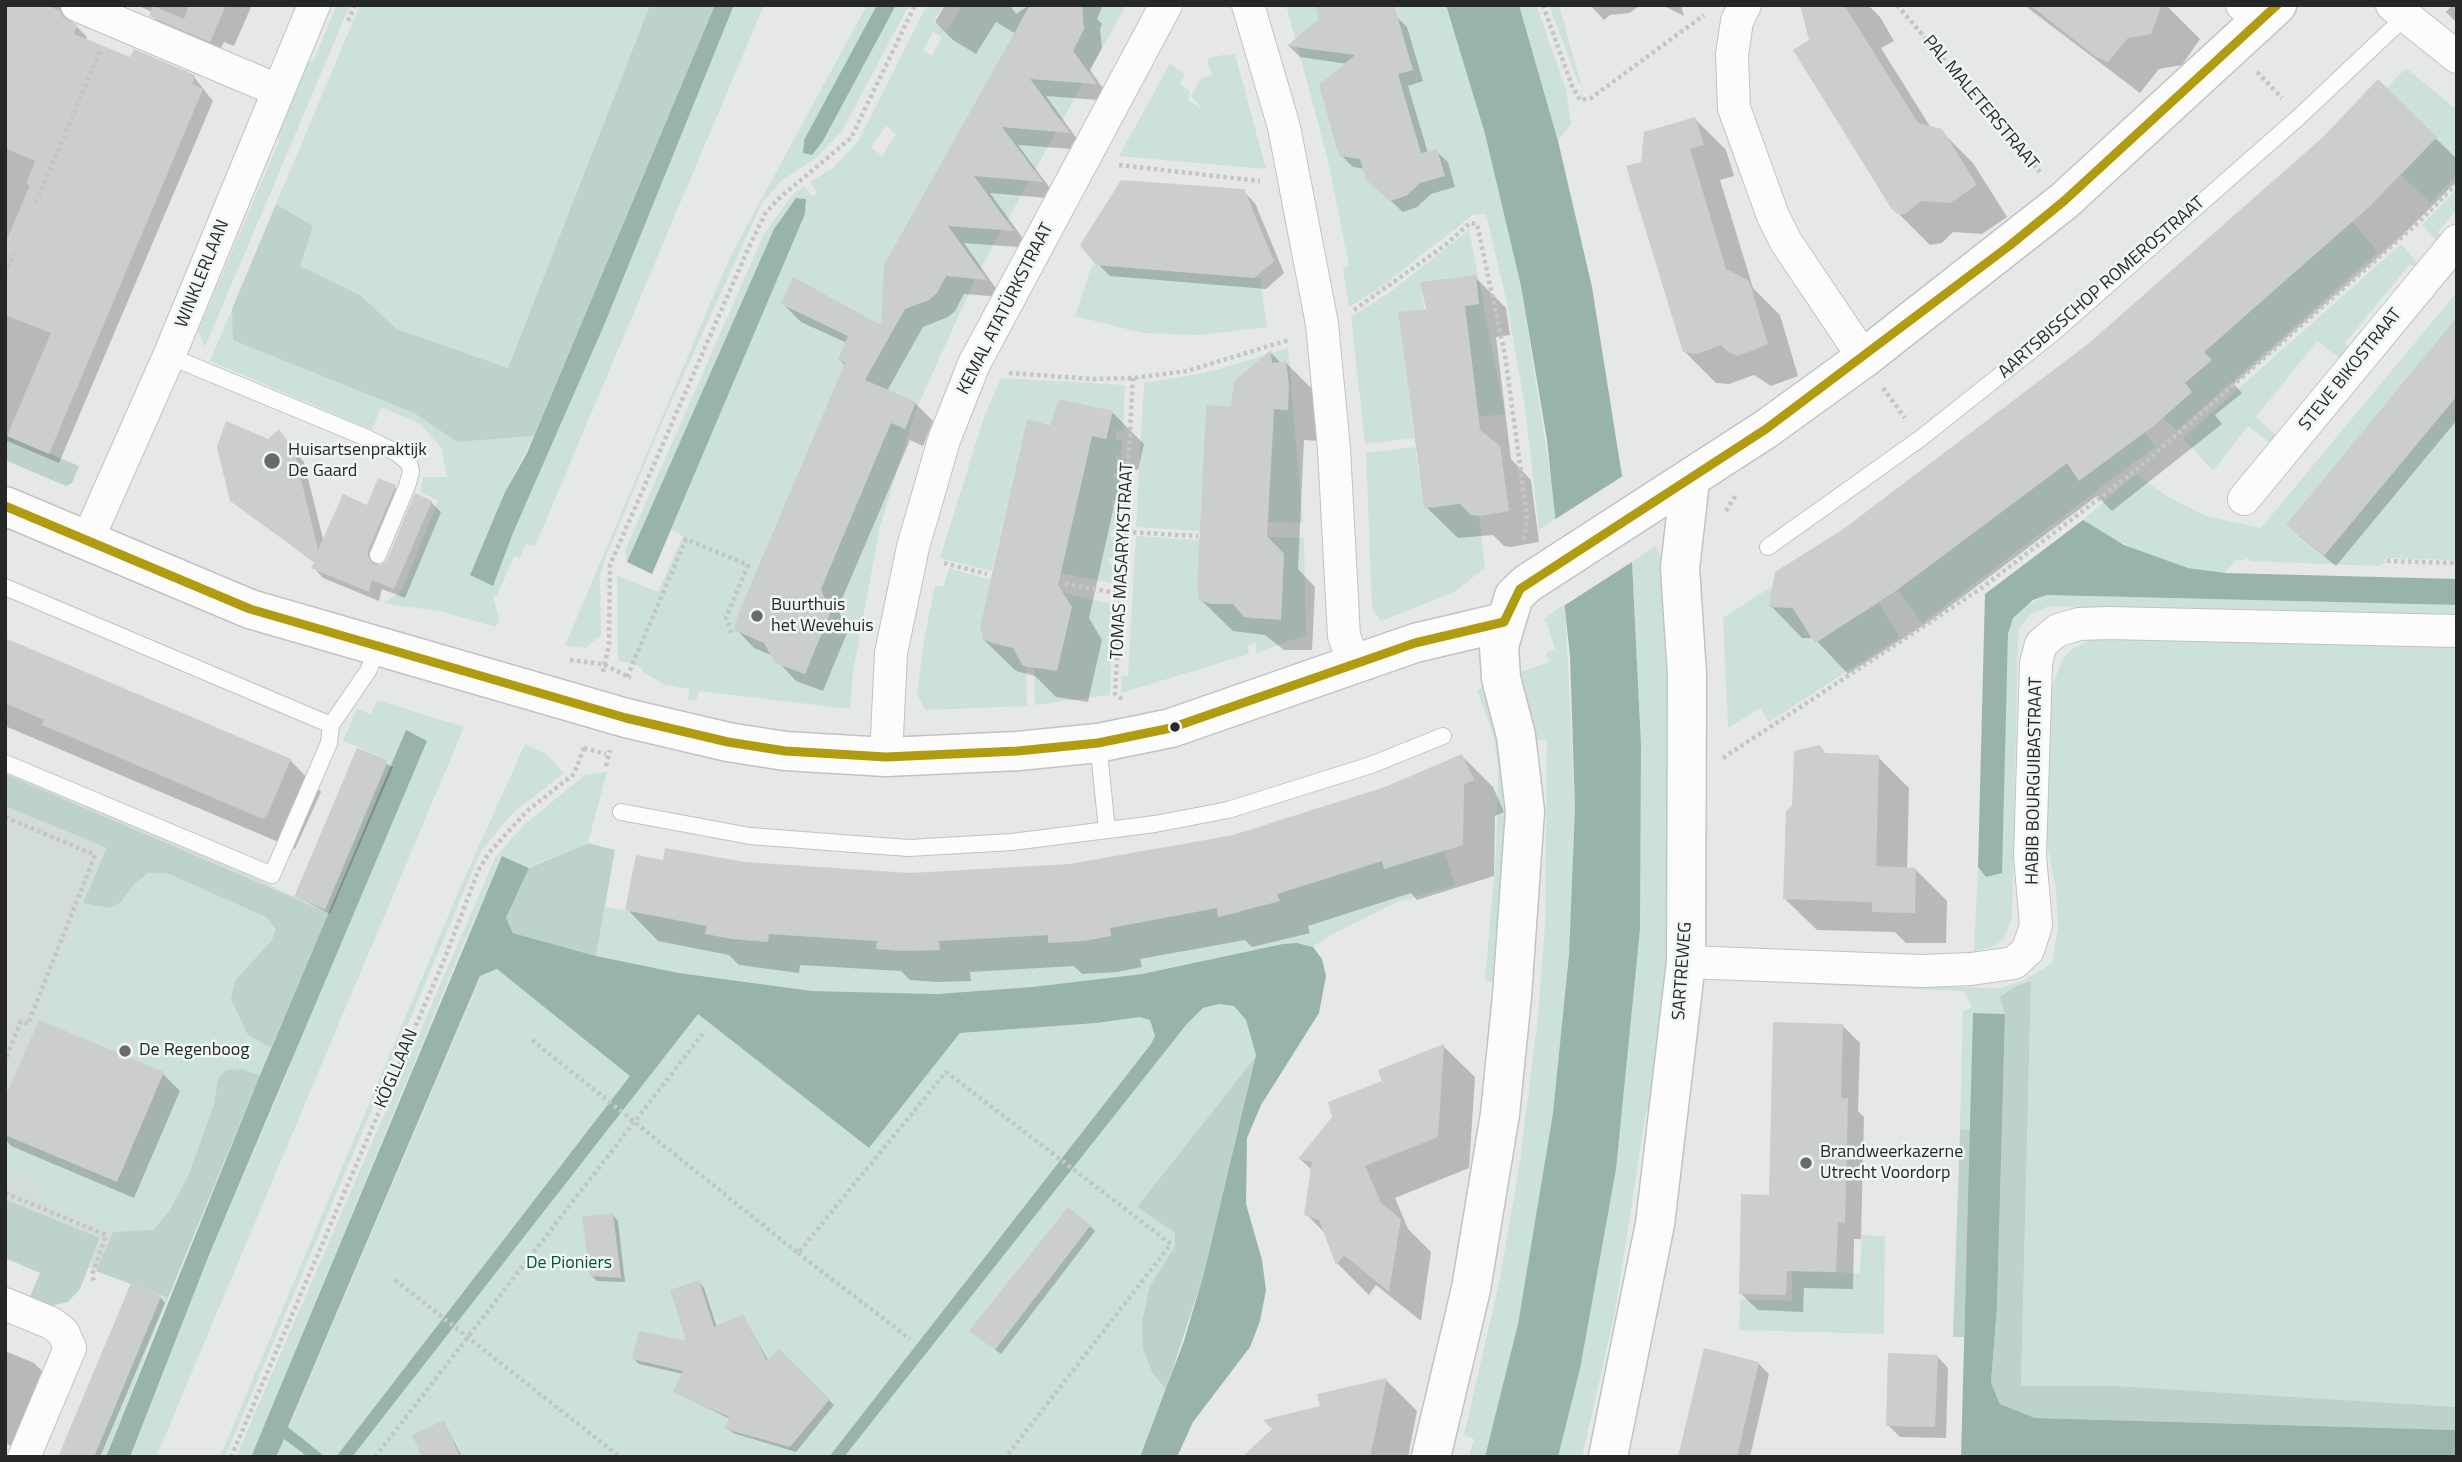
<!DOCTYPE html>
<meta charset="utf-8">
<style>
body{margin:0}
#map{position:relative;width:2462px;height:1462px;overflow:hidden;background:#e5e8e7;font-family:"Titillium Web",sans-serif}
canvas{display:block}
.frame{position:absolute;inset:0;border:7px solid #262827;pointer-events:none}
</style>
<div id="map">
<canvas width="2462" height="1462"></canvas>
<div class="frame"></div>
</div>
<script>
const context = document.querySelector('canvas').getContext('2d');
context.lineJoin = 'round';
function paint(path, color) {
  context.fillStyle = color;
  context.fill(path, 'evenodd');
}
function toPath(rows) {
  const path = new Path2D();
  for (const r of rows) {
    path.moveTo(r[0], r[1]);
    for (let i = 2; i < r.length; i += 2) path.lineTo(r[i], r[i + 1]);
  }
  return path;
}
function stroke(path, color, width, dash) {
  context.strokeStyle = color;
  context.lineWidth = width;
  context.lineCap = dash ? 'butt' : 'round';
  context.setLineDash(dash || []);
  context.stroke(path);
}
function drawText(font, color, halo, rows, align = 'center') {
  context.font = font + ' "Titillium Web",sans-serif';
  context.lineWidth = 5;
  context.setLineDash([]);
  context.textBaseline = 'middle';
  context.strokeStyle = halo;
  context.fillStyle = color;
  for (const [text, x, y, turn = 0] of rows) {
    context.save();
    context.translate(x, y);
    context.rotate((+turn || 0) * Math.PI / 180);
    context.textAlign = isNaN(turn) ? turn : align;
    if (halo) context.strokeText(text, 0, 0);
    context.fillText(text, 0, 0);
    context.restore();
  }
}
paint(toPath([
 [5,772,256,878,306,903,146,1289,89,1268,100,1239,5,1199]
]), '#d4dcd9');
paint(toPath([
 [337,5,350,5,205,347,198,331,280,139,271,135,303,58,313,62],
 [360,5,650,5,508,368,397,329,360,295,299,266,313,226,276,204],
 [734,5,764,5,535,546,526,544,520,558,514,556,497,596,493,595,499,620,496,627,443,612,384,603,402,590,438,501,420,492,423,477,447,477,441,447,420,424,381,407,372,430,210,361,232,309,234,340,414,413,457,442,534,436,505,492,470,575,493,585,513,533,605,323],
 [867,5,877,5,804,140,802,149,823,141,896,5,909,5,842,131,818,156,780,182,762,203,663,420,605,559,600,575,601,635,585,648,563,645,567,641,730,257],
 [927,5,944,5,933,22,946,31,960,10,954,5,1126,5,977,275,916,410,880,526,853,672,850,709,699,691,696,700,688,699,689,689,663,684,642,671,642,667,618,660,617,575,658,592,683,536,671,530,674,522,805,214,806,199,796,198,774,229,627,562,625,550,764,234,793,194,804,186,812,197,817,193,810,182,833,168,859,140],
 [933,32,942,37,932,56,923,50],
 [886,126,896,134,882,156,871,147],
 [1286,5,1446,5,1485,134,1521,286,1557,518,1539,530,1525,407,1507,303,1486,214,1474,214,1381,287,1349,307,1343,268,1349,266,1327,156],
 [1519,5,1536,5,1566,89,1571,124,1558,141],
 [1549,5,1559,5,1581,85,1578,82],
 [1227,54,1228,56,1235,54,1266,169,1119,156,1170,64,1185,74,1179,85,1189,90,1189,101,1202,109,1191,96,1201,78,1212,75,1207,59],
 [2406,68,2457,110,2457,175,2430,203,2401,175,2437,137,2387,88],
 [2457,189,2457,209,2438,232,2445,239,2441,246,2422,225],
 [2352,221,2378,252,2177,431,2163,417,2192,392,2178,375],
 [1469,230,1505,414,1479,417,1465,306,1479,304,1476,280,1471,276,1424,281,1421,286,1424,309,1398,313,1414,438,1365,444,1351,317,1390,292],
 [2401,244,2422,268,2420,270,2410,264,2345,343,2352,351,2344,362,2317,341,2256,417,2280,439,2274,446,2248,426,2213,471,2183,438],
 [1092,265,1260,278,1267,327,1199,335,1143,333,1075,316],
 [2457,292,2457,560,2385,558,2384,563,2379,566,2251,561,2246,557,2245,560,2236,560,2225,573,2217,572,2188,568,2150,556,2101,533,2083,520,2136,474,2168,497,2206,516,2261,528],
 [1288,348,1303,523,1268,522,1274,409,1288,410,1287,381,1232,406,1206,405,1200,531,1136,527,1144,383,1213,371],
 [1001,378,1125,385,1123,431,1116,431,1116,439,1122,440,1121,459,1115,454,1120,473,1113,473,1114,478,1119,480,1118,501,1112,500,1112,507,1119,509,1117,529,1111,530,1111,537,1117,537,1116,558,1109,558,1109,564,1115,565,1115,584,1061,573,1092,436,1106,439,1112,415,1107,410,1063,400,1058,402,1053,425,1027,420,992,571,940,558,984,417],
 [2145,432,2155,447,1922,623,1897,590,2101,438],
 [1415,447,1423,502,1432,508,1464,503,1468,513,1479,516,1485,568,1454,592,1381,621,1372,608,1366,453],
 [1136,536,1200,540,1201,600,1211,604,1238,604,1245,617,1253,619,1281,614,1284,554,1275,544,1267,543,1267,537,1304,538,1306,635,1256,653,1256,643,1248,646,1249,654,1121,693,1121,676,1128,675],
 [1655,546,1662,558,1679,766,1661,1112,1646,1112,1615,1312,1582,1457,1558,1457,1580,1369,1640,929,1641,744,1632,562],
 [949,568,991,580,980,633,991,644,1017,649,1020,660,1026,665,1027,706,925,710,917,694,924,640,935,586,944,586],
 [1777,583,1780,607,1791,606,1815,643,1879,603,1900,637,1769,722,1760,708,1728,728,1723,618],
 [1057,591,1107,603,1114,601,1110,695,1035,705,1034,666],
 [2047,595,2457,605,2457,617,2049,606,2031,614,2020,628,2018,637,2012,918,2004,939,1993,947,1974,951,1978,867,1979,870,2001,873,2008,634,2013,619,2022,608],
 [1565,604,1575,808,1569,954,1553,1113,1518,1324,1496,1418,1485,1457,1469,1457,1474,1439,1464,1435,1500,1279,1520,1161,1538,1017,1545,926,1547,740,1528,741,1515,674,1549,662,1546,653,1555,649,1546,620,1541,621],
 [2095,637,2457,646,2457,1407,2117,1386,2021,1386,2031,981,2005,1014,1973,1013,1971,1130,1960,1129,1963,1011,1972,1007,1966,994,1961,991,1783,983,2001,988,2025,980,2052,963,2058,928,2056,890,2045,833,2047,710,2052,686,2063,659,2071,650],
 [1488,685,1500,723,1509,832,1495,983,1485,980,1496,852,1498,765,1494,738,1477,690],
 [380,701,464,727,156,1457,130,1457,209,1255,285,1079,406,731,329,913,325,911,389,760,343,741,357,709,371,714,375,703],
 [525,744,546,754,564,773,512,814,481,851,225,1457,220,1457,460,888],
 [607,772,588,843,529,867,503,856,463,945,251,1457,236,1457,495,858,524,825,585,775],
 [1422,851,1424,857,1444,851,1455,885,1395,903,1329,936,1313,947,1297,943,1142,974,1032,987,937,994,812,991,679,973,596,956,605,907,707,926,706,934,748,940,767,942,769,934,877,941,877,949,897,951,939,950,939,941,1048,935,1049,943,1111,936,1110,928,1217,908,1219,917,1239,913,1238,906,1258,901,1260,907,1280,901,1277,894,1382,861,1385,869,1403,863,1402,857],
 [148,873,167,873,197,885,266,917,276,929,263,953,246,967,248,1035,271,1048,260,1075,242,1069,226,1070,218,1079,214,1105,189,1174,169,1212,153,1230,113,1232,34,1198,39,1185,5,1170,5,1135,119,1184,168,1074,44,1020,51,1001,44,997,83,903,92,906,121,902,134,884],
 [497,969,631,1075,698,1013,869,1148,960,1033,1097,1023,1140,1017,1150,1020,1155,1036,1186,1025,1203,1008,1219,1004,1234,1006,1246,1020,1257,1055,1137,1207,1175,1233,1175,1246,1150,1286,1152,1372,1166,1390,1141,1457,276,1457,481,976],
 [1862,1235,1885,1236,1884,1334,1739,1330,1740,1299,1792,1301,1792,1271,1860,1273],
 [162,1296,168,1298,106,1457,94,1457]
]), '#cce1d9');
paint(toPath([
 [650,5,715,5,534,436,457,442,414,413,233,340,232,309,276,204,313,226,300,266,360,295,397,329,508,368],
 [5,435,79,466,72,483,66,486,5,460],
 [5,774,329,913,271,1048,248,1035,231,999,235,981,272,940,276,929,266,917,167,873,148,873,134,884,121,902,110,908,83,903,107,848,5,806],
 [588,843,615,850,596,956,513,933,506,918,529,868],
 [2031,981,2021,1386,2117,1386,2457,1407,2457,1430,2035,1418,2000,1404,1991,1383,1997,1308,2005,1014,2000,997,2014,987],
 [1257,1055,1204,1273,1166,1390,1152,1372,1143,1348,1142,1322,1150,1286,1175,1246,1175,1233,1137,1207],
 [242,1069,260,1075,168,1298,96,1271,113,1232,153,1230,169,1212,189,1174,214,1105,218,1079,226,1070],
 [1960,1129,1971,1130,1964,1337,1953,1337],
 [5,1199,100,1238,80,1289,68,1302,50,1306,29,1299,40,1273,5,1258]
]), '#bdd3ca');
paint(toPath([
 [715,5,734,5,605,323,513,533,493,586,470,575,505,492,527,453],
 [877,5,896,5,823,141,812,155,803,153,804,140],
 [1446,5,1519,5,1558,141,1592,287,1622,476,1632,562,1641,745,1640,929,1616,1169,1580,1369,1558,1457,1485,1457,1518,1324,1553,1113,1569,954,1575,808,1570,656,1547,440,1521,286,1485,134],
 [796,198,806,199,805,214,652,574,627,562,774,229],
 [2083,520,2124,545,2188,568,2225,573,2457,579,2457,605,2047,595,2033,600,2013,618,2008,634,2002,873,1986,877,1978,867,1985,594],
 [406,730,427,741,209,1255,130,1457,106,1457,260,1075],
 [502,856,529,868,506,918,513,933,596,956,679,973,812,991,937,994,1032,987,1142,974,1283,944,1297,943,1313,947,1322,959,1326,976,1319,1013,1261,1105,1247,1138,1246,1204,1262,1260,1266,1290,1260,1321,1250,1347,1193,1422,1177,1457,1140,1457,1184,1341,1204,1273,1256,1055,1246,1020,1234,1006,1219,1004,1203,1008,1186,1025,844,1457,829,1457,1151,1044,1155,1036,1150,1020,1140,1017,1097,1023,960,1033,869,1148,698,1014,352,1457,336,1457,630,1076,497,969,480,976,288,1427,325,1457,308,1457,284,1439,276,1457,251,1457],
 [1973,1013,2005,1014,1997,1308,1991,1383,2000,1404,2035,1418,2457,1430,2457,1457,1961,1457]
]), '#98b4a9');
paint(toPath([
 [1626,474,1635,560,1562,607,1554,520]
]), '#e5e8e7');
paint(toPath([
 [15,5,73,5,68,18,87,37,85,41,132,60,194,77,213,101,59,463,5,440,5,7],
 [137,5,252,5,234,46,224,42,220,50,161,25,151,15,152,12],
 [945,5,1010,5,1016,14,1029,5,1103,5,1097,19,1102,24,1100,29,1102,48,1090,70,1112,101,1046,96,1085,150,1018,145,1058,199,990,193,1030,248,964,243,1002,297,964,294,955,311,948,317,923,327,887,391,915,403,933,421,923,446,910,440,838,608,847,633,823,691,796,681,773,656,754,648,736,629,845,366,840,360,847,343,801,322,783,304,883,328,1016,34,996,22,976,54,953,40,935,22],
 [1305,5,1384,5,1407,27,1423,81,1408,86,1428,153,1436,151,1448,162,1455,187,1431,194,1417,207,1403,212,1380,191,1365,169,1353,167,1341,155,1348,64,1300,57,1289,46,1333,9],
 [1590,5,1640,5,1630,13,1610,15,1604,20],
 [1662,5,1681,5,1684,16],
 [1817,5,1868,5,1880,17,1894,41,1881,48,1931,128,1941,131,1973,163,2007,217,1982,234,1953,232,1942,243,1930,245,1898,213,1811,41],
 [2024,5,2166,5,2200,39,2182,65,2159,69,2140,93],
 [2452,5,2457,5,2457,23,2446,12],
 [2378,82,2457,159,2457,181,2400,238,2234,384,2242,393,2215,415,2222,424,2112,511,2097,496,1929,622,1848,674,1814,638,1802,638,1771,606,1843,531,2089,345,2325,138],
 [1695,119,1726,150,1734,176,1720,180,1753,288,1780,315,1798,376,1771,386,1754,375,1729,384,1716,383,1684,351,1642,163],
 [1243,191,1255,203,1284,273,1266,289,1110,276,1098,264],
 [1475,277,1506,308,1510,335,1496,337,1511,459,1531,480,1539,542,1511,547,1504,546,1493,535,1458,538,1426,507,1428,310],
 [2457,320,2457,420,2336,566,2299,536],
 [1271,353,1281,363,1286,363,1317,394,1319,441,1304,440,1298,569,1315,587,1312,650,1284,650,1265,635,1233,631,1201,600,1233,408],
 [1112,412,1144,444,1138,470,1123,466,1089,618,1102,640,1088,702,1056,697,1035,676,1016,671,984,640,1052,427],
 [279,432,304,462,324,543,395,487,405,497,377,567,389,561,431,502,441,512,405,598,382,589,379,601,323,578,313,567,315,563,231,500,268,441],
 [5,640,290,760,321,792,295,849,5,726],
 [1819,747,1827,755,1878,757,1909,788,1907,869,1915,869,1947,901,1946,943,1906,943,1895,932,1817,930,1785,899],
 [358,750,393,767,330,914,296,897],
 [1462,756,1493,787,1504,812,1495,816,1494,876,1417,900,1411,893,1308,926,1310,933,1252,947,1245,940,1140,959,1142,967,1117,972,1082,974,1074,966,970,972,971,981,937,982,910,980,901,971,800,965,799,973,739,965,729,955,658,941,627,909,664,862,910,875,1070,866,1233,836,1386,789],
 [1843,1026,1860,1043,1858,1111,1864,1117,1861,1239,1854,1239,1853,1289,1804,1288,1803,1312,1758,1310,1740,1293,1770,1196],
 [1443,1046,1475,1077,1469,1168,1395,1198,1408,1229,1431,1252,1421,1321,1376,1285,1369,1295,1338,1264,1327,1235,1306,1214,1312,1170,1300,1159,1384,1082],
 [163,1074,180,1091,134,1198,11,1146,5,1139,5,1103],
 [613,1215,618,1221,625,1282,597,1281,591,1275],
 [1090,1226,1095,1231,1001,1354,977,1336],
 [699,1282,704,1288,717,1328,743,1316,769,1362,779,1351,834,1405,796,1452,733,1433,727,1428,730,1419,675,1392,683,1374,639,1364,634,1359,688,1344],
 [160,1297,165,1303,100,1457,59,1457],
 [5,1351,34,1363,66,1395,36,1457,5,1443],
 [1937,1356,1948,1368,1946,1438,1900,1437,1888,1425],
 [1758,1363,1769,1374,1750,1457,1680,1457],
 [1386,1380,1417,1411,1408,1457,1244,1457,1327,1406],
 [444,1422,462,1457,424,1457]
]), '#0003');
paint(toPath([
 [5,5,46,5,60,11,63,17,77,25,74,34,130,57,134,49,195,75,192,84,203,89,49,454,7,436,51,333,5,315,5,244,30,185,26,184,35,161,5,148],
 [189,5,226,5,210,42,149,16,153,6,184,19],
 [1030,5,1082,5,1084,29,1073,51,1097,84,1030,79,1070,133,1002,127,1043,182,974,176,1014,231,948,226,987,280,946,276,937,293,929,300,905,309,865,380,916,402,905,429,891,423,821,589,830,614,805,674,775,663,764,643,734,630,737,617,845,363,838,360,848,336,781,304,793,277,881,325,884,265],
 [1315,5,1394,5,1413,70,1398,74,1413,126,1421,153,1437,149,1445,176,1420,183,1406,196,1390,201,1366,180,1360,159,1339,156,1319,85,1355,55,1287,46,1319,19],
 [1800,5,1844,5,1918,123,1942,129,1977,185,1950,203,1921,201,1905,214,1897,214,1891,208,1793,50,1809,40],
 [2030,5,2162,5,2151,34,2128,38,2108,62,2096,57],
 [2378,79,2437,137,2369,207,2204,352,2212,360,2185,383,2192,392,2156,424,2079,481,2067,463,1897,590,1815,643,1793,608,1769,607,1775,572,1842,530,2088,344,2323,137],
 [1695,117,1704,145,1690,149,1726,269,1749,281,1768,344,1738,356,1728,352,1721,345,1697,354,1683,352,1626,166,1641,162,1644,132],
 [1121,180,1244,189,1274,261,1254,278,1096,265,1080,245],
 [1476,275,1479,304,1465,306,1480,430,1500,446,1509,511,1478,516,1471,515,1460,504,1424,508,1398,312,1426,309,1420,282],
 [2457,317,2457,396,2324,556,2286,525],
 [1271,350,1272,363,1286,361,1289,386,1288,410,1274,409,1267,536,1284,554,1281,620,1244,617,1233,604,1211,604,1199,600,1197,589,1206,405,1231,406,1234,381],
 [1059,399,1113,411,1106,439,1092,436,1058,585,1072,607,1057,671,1023,666,1013,648,983,640,980,627,1027,419,1050,425],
 [226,421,268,439,279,429,294,450,318,550,343,494,367,505,378,478,396,485,368,551,368,557,373,564,380,565,387,560,415,493,432,501,394,589,372,580,369,592,311,568,314,562,230,501,217,447],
 [5,638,291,759,267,815,263,819,78,740,42,725,44,720,5,703],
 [1820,745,1825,753,1879,755,1876,866,1916,868,1915,913,1872,912,1872,902,1783,899,1786,811,1792,806,1794,751],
 [357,748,388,760,325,909,294,897],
 [1462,754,1474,780,1464,784,1463,845,1384,869,1382,861,1277,894,1280,901,1218,917,1217,908,1110,928,1111,936,1085,941,1048,943,1048,935,939,941,940,950,904,951,876,949,877,941,769,934,768,942,732,939,705,934,707,926,625,910,636,855,663,860,665,848,745,862,910,873,1070,864,1233,835,1385,787],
 [39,1020,164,1072,117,1182,5,1135,5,1098],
 [1773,1022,1843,1024,1841,1098,1848,1098,1845,1223,1838,1222,1836,1272,1787,1271,1786,1295,1739,1294,1741,1194,1769,1195],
 [1444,1044,1438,1137,1365,1166,1381,1203,1401,1219,1389,1292,1344,1255,1336,1265,1319,1220,1304,1215,1312,1162,1298,1159,1332,1117,1328,1102,1382,1081,1378,1070],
 [1068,1207,1091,1225,995,1350,969,1331],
 [613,1213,621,1278,590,1276,582,1217],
 [699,1280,714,1327,743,1314,767,1361,779,1349,830,1399,790,1447,725,1429,729,1417,673,1392,683,1371,632,1359,639,1331,686,1341,670,1290],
 [131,1283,161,1296,94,1457,58,1457],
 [1704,1348,1759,1362,1737,1457,1678,1457],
 [1888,1353,1938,1355,1935,1427,1886,1426],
 [1387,1378,1370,1457,1242,1457,1272,1429,1263,1420,1320,1406,1317,1394],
 [444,1420,460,1457,422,1457,412,1435]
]), '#cccece');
const service = toPath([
 [169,356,367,438,397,453,409,463,411,472,407,486,378,555],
 [1768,547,1921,438,2052,334,2300,116,2408,14],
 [5,587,331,725],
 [1098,743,1107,830],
 [5,763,272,875,329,743,331,725,368,671,379,646],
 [621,812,750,836,854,844,909,848,1012,842,1155,824,1228,810,1371,765,1443,736]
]);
const minor = toPath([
 [77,5,277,90],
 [1248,5,1284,127,1322,324,1334,449,1344,636,1355,666],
 [1745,5,1737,21,1732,55,1734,108,1773,216,1786,242,1864,358],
 [2242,5,2261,21],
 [2392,5,2457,57],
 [2244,499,2457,241],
 [87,541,169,356,314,5],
 [886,757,891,653,913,547,944,440,974,364,1166,5],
 [1686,962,1922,971,1971,969,2014,963,2028,950,2036,925,2030,856,2036,663,2041,644,2058,630,2079,624,2109,623,2457,631],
 [5,1304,51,1323,63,1332,70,1348,24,1457]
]);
const tertiary = toPath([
 [5,506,250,609,626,718,728,742,785,751,886,757,1018,751,1098,743,1171,728,1415,643,1504,622],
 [1431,1457,1471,1289,1500,1114,1512,996,1525,811,1516,736,1501,678,1499,646,1514,596,1528,583,1766,429,1864,358,2064,201,2277,5],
 [1608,1457,1655,1224,1686,962,1687,675,1680,568,1690,481]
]);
stroke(service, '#c1c3c3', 18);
stroke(minor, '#c1c3c3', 34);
stroke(tertiary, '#c1c3c3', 41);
stroke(toPath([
 [1543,5,1572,86,1580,100,1591,98,1704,15],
 [1897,5,2040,172],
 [348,21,355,5],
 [2257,72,2282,98],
 [1119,165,1260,181],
 [36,203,100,51],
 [5,274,14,253],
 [1354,310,1444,246,1470,223,1477,224,1505,355,1527,517,1524,541],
 [1009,373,1093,379,1133,378,1187,371,1289,340],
 [1883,388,1905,418],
 [1726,511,1736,495],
 [1126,532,1198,536],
 [2387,561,2457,563],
 [944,563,987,574],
 [1065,584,1122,594],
 [570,660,603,664,631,678],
 [603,672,609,644,610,565,748,249,765,214,777,200,851,138,915,5],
 [627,677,686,539,748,565,726,618,732,634],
 [1122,699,1115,694,1133,378],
 [584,748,606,754],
 [1723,758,1980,589,2134,472,2419,222,2457,183],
 [606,766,610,750],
 [5,817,95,855,28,1024,21,1021,5,1061],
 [532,1040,798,1253,946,1072,1171,1244,1006,1457],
 [5,1193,106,1235,92,1275,94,1281],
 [798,1253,910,1339],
 [395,1280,620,1457],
 [231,1457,444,960,479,869,489,853,527,811,574,774,585,745],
 [375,1457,704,1032]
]), '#c4c5c5', 4.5, [3.5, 3.5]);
stroke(service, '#fbfcfb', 16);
stroke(minor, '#fbfcfb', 32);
stroke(tertiary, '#fbfcfb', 38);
stroke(toPath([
 [5,506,250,609,626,718,728,742,785,751,886,757,1018,751,1098,743,1171,728,1415,643,1504,622],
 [1504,622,1520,589,1766,429,2009,246,2064,201,2277,5]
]), '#b19b0e', 9);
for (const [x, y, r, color] of [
 [272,461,9,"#696b6a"],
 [757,616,7,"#696b6a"],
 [1175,727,6,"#262827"],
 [125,1051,7,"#696b6a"],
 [1806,1163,7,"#696b6a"]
]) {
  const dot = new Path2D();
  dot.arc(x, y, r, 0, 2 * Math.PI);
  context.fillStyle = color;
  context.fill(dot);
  stroke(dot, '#f1f7f4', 2.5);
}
drawText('18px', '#262827', '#f1f7f4', [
 ["PAL MALETERSTRAAT",1980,103,50],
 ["WINKLERLAAN",203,274,-68],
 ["AARTSBISSCHOP ROMEROSTRAAT",2102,288,-41],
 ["KEMAL ATATÜRKSTRAAT",1006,309,-63],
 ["STEVE BIKOSTRAAT",2351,370,-51],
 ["TOMAS MASARYKSTRAAT",1123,561,-87],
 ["HABIB BOURGUIBASTRAAT",2035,781,-89],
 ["SARTREWEG",1683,971,-86],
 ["KÖGLLAAN",397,1069,-67]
]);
drawText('18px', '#262827', '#f1f7f4', [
 ["Huisartsenpraktijk",288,451],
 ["De Gaard",288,472],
 ["Buurthuis",771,606],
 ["het Wevehuis",771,627],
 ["De Regenboog",139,1051],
 ["Brandweerkazerne",1820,1153],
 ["Utrecht Voordorp",1820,1174]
], 'left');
drawText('18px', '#05533e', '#f1f7f4', [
 ["De Pioniers",569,1264]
]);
</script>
